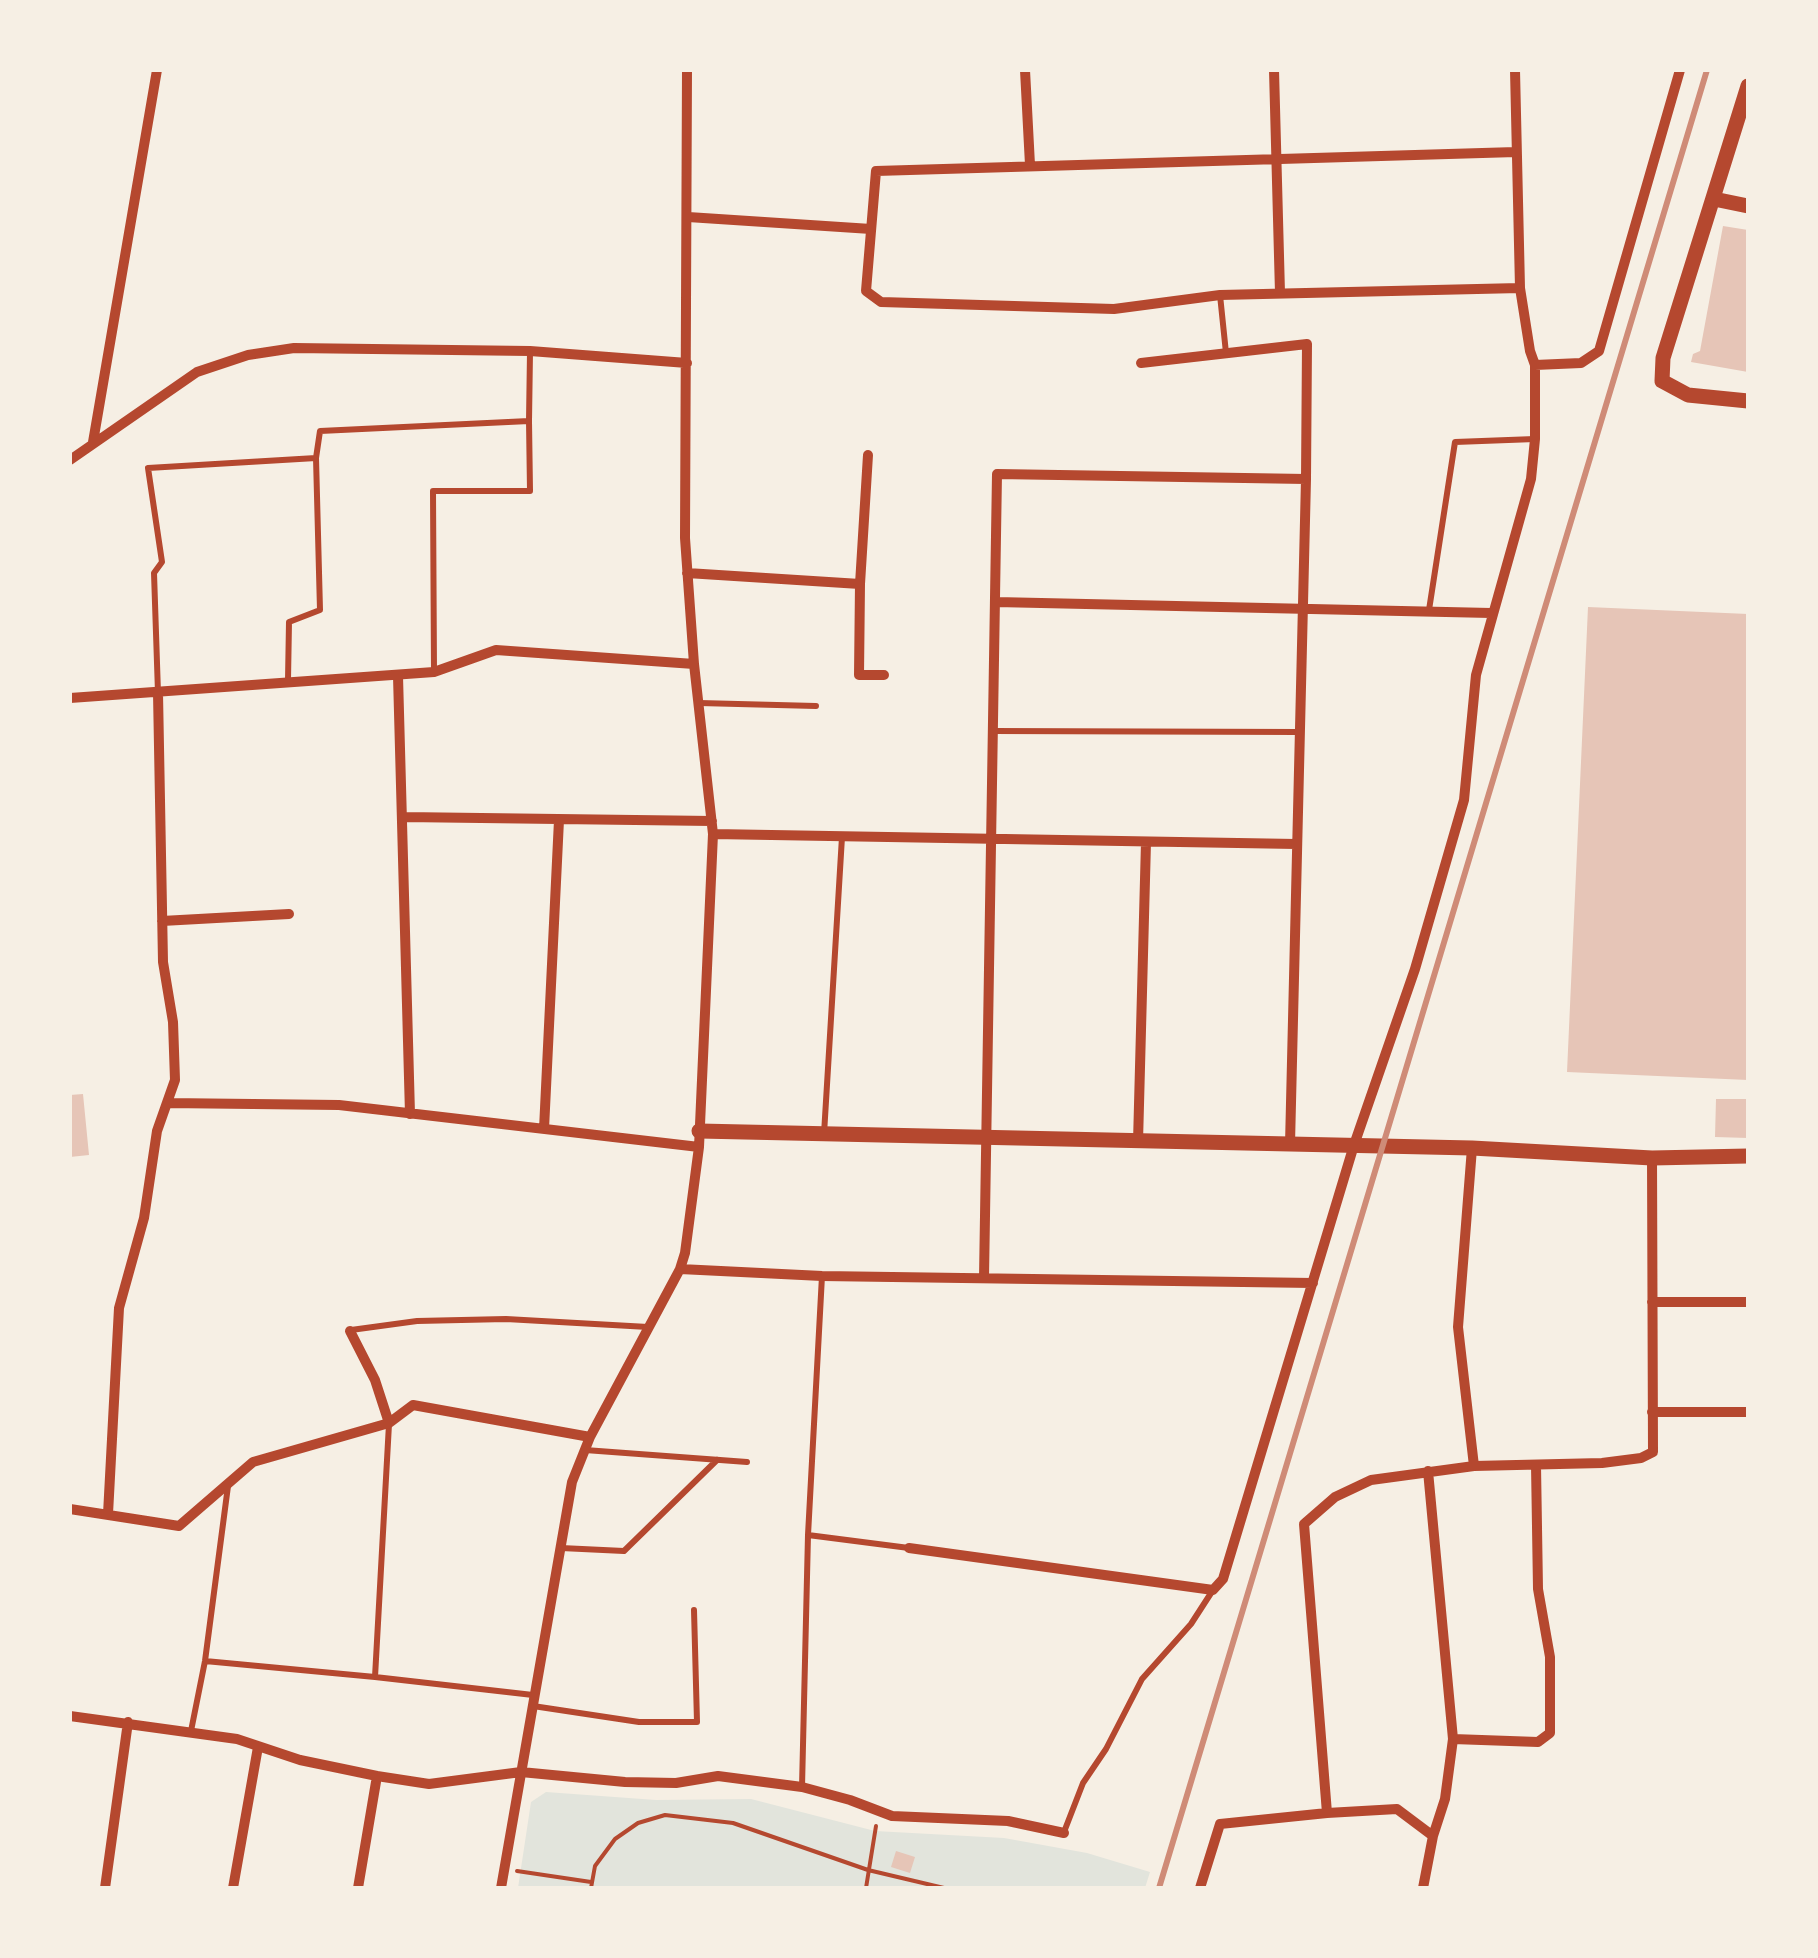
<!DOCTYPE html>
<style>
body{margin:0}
#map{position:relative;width:1818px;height:1958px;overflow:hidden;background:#f6efe4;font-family:"PT Serif",serif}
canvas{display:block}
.frame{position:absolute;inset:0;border:72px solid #f6efe4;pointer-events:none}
</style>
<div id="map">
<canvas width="1818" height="1958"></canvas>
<div class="frame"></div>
</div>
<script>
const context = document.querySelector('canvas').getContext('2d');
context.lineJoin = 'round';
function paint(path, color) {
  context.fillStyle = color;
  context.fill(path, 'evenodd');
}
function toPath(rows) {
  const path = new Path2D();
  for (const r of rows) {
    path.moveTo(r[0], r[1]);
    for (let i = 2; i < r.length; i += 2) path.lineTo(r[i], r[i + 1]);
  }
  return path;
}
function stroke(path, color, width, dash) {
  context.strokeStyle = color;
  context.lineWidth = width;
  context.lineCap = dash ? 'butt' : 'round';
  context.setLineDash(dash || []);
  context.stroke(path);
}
paint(toPath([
 [546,1792,656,1800,751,1799,875,1831,1004,1838,1087,1853,1150,1872,1145,1888,518,1888,531,1802]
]), '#e2e4dc');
paint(toPath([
 [1723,226,1748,230,1748,372,1691,362,1693,354,1700,351],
 [1588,607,1748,614,1748,1080,1567,1072],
 [83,1094,89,1155,70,1157,70,1095],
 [1716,1099,1748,1099,1748,1138,1715,1137],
 [896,1851,915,1857,910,1873,891,1867]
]), '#e6c5b7');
stroke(toPath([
 [517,1871,591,1882],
 [591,1888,595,1866,615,1839,638,1823,665,1815,733,1823,868,1870,944,1888],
 [866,1888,876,1826]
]), '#b5482f', 4);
stroke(toPath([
 [1220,295,1226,353],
 [1429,610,1455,442,1535,439],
 [434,672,433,491,530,491,529,421],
 [288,680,289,622,320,610,316,458,320,431,529,421,530,352],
 [158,693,154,573,162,562,148,468,316,458],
 [699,703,816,706],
 [993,731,1298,732],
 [824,1134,842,837],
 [822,1276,808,1535,909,1548],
 [351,1330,417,1321,506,1319,648,1327],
 [585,1450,747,1462],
 [561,1548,624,1551,717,1460],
 [205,1661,375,1677,389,1424],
 [375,1677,533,1695],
 [533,1706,639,1722,697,1722,694,1610],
 [191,1731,205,1661,228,1486],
 [802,1787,808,1535],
 [1064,1832,1083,1783,1106,1749,1142,1679,1191,1624,1213,1590]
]), '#b5482f', 6);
stroke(toPath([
 [1025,70,1030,165],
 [1274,70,1280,293],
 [1516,152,876,171,866,291,881,302,1114,309,1220,295,1520,288],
 [688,217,871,229],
 [1141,363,1307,344,1306,479],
 [1535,365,1581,363,1599,351,1680,70],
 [93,442,157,70],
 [70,460,197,372,248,355,294,348,530,351,687,363],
 [687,573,860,584,868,455],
 [860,584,859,675,884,675],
 [996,602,1491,613],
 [398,676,410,1114],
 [70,698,434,672,496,650,694,664],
 [404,817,712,821],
 [713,834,1296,844],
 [162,921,289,914],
 [167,1103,339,1105,699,1147],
 [544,1129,559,820],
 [1138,1142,1146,842],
 [1472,1148,1458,1327,1474,1466],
 [680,1269,822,1276,1313,1283],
 [984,1277,997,474,1306,479,1290,1144],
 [1652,1302,1748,1302],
 [350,1331,375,1380,389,1423],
 [1652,1412,1748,1412],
 [70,1509,179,1526,253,1462,389,1423,413,1405,590,1437],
 [108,1514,119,1308,144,1218,157,1131,175,1080,173,1022,163,962,158,693],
 [909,1548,1213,1590,1223,1579,1354,1145,1415,969,1464,800,1476,675,1531,479,1535,439,1535,365,1530,351,1520,288,1515,70],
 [70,1716,237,1739,300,1760,377,1776,358,1888],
 [1453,1739,1538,1742,1550,1733,1550,1657,1538,1589,1536,1465],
 [377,1776,429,1784,521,1772,625,1782,676,1783,718,1776,802,1787,850,1800,892,1816,1008,1821,1064,1833],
 [1433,1836,1397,1809,1327,1813,1304,1524,1335,1497,1371,1480,1474,1466,1602,1463,1641,1458,1653,1452,1652,1158],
 [105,1888,128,1722],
 [233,1888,258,1747],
 [501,1888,572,1482,590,1437,680,1269,685,1253,699,1147,713,834,694,664,685,538,687,70],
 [1200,1888,1220,1824,1327,1813],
 [1423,1888,1433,1836,1445,1799,1453,1739,1428,1471]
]), '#b5482f', 10);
stroke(toPath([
 [1748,86,1663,358,1662,381,1688,395,1748,401],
 [1714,199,1748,206],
 [699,1131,1472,1148,1652,1158,1748,1156]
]), '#b5482f', 15);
stroke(toPath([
 [1159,1888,1707,70]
]), '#cf8b77', 6);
</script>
